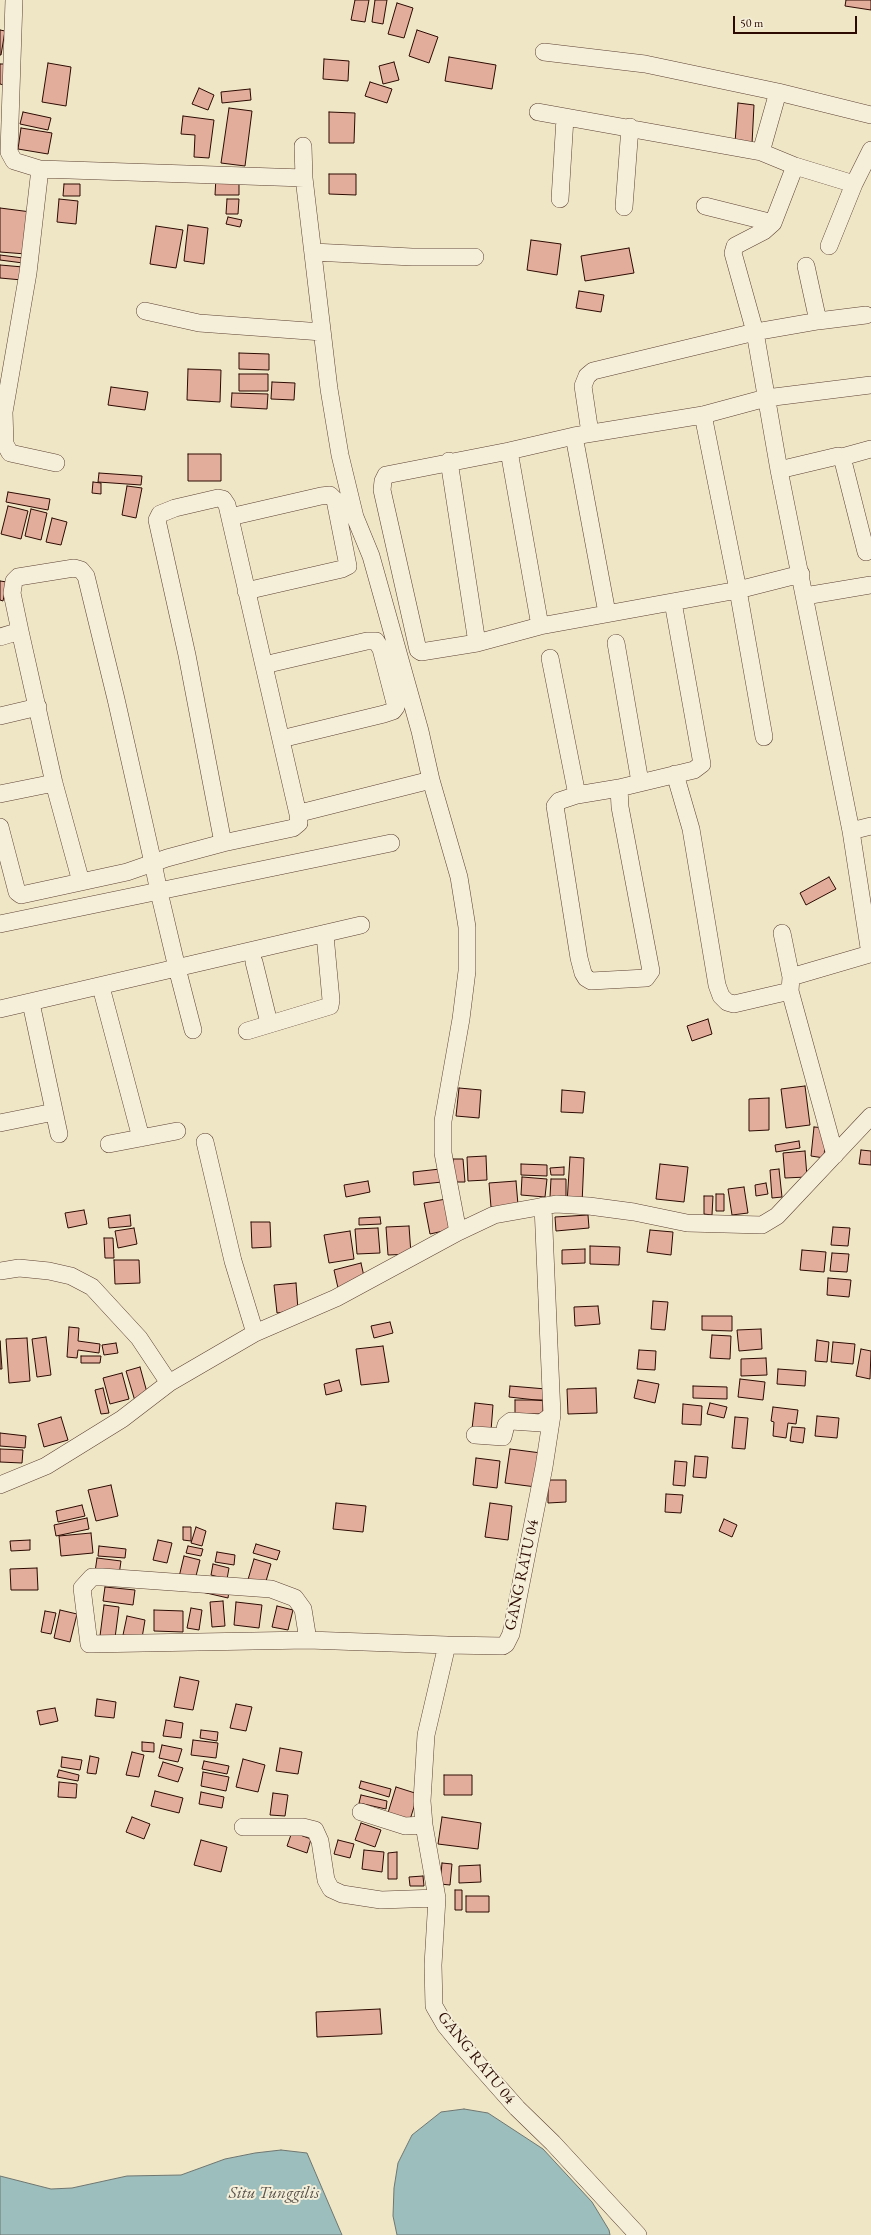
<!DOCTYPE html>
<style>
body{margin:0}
#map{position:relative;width:871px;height:2235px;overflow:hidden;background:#efe6c6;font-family:"EB Garamond",serif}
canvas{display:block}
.scale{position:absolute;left:733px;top:16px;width:124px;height:18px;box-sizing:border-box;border:2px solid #2c0a01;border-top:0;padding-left:5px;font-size:12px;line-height:14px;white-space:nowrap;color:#2c0a01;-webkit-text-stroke:3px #f5efda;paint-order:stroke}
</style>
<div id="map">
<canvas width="871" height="2235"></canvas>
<div class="scale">50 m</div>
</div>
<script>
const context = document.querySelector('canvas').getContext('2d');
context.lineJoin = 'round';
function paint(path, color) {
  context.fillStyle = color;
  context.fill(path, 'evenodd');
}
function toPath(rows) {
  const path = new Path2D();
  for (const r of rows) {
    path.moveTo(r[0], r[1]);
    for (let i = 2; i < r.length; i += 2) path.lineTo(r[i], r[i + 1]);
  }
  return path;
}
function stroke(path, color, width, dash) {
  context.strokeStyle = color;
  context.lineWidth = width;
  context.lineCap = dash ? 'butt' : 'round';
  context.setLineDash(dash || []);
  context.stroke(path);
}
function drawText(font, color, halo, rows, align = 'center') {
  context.font = font + ' "EB Garamond",serif';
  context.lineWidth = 4;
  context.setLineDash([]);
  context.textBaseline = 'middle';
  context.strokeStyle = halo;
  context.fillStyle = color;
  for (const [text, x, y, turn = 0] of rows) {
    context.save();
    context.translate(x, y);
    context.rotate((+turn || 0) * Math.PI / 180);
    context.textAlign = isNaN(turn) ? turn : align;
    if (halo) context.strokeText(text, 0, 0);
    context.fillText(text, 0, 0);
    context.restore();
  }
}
const water = toPath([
 [464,2109,488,2113,543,2149,592,2202,609,2230,610,2235,397,2235,393,2216,394,2188,398,2163,412,2135,441,2112,464,2109],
 [281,2150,307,2153,342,2235,0,2235,0,2176,51,2189,72,2188,127,2176,181,2175,225,2159,255,2153,281,2150]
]);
paint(water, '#9cbebc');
stroke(water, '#6f7671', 1);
const building = toPath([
 [355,0,369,0,365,22,351,20,355,0],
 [375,0,387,0,383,24,372,22,375,0],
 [846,0,871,0,871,10,845,6,846,0],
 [397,3,413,8,404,38,388,34,397,3],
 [0,30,5,31,1,55,0,55,0,30],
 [417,30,438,37,429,63,409,56,417,30],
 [449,57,496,65,492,89,445,81,449,57],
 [324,59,349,61,348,81,323,79,324,59],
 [394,62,399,80,383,84,379,66,394,62],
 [48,63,71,67,66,106,42,102,48,63],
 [0,64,6,64,4,85,0,84,0,64],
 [370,82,392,89,387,103,365,96,370,82],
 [199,88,214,95,208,110,192,104,199,88],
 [250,89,251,100,222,103,221,92,250,89],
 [738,103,754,105,752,144,735,143,738,103],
 [229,108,252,111,245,166,221,163,229,108],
 [23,112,51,118,48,130,20,124,23,112],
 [329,112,355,113,354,143,329,143,329,112],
 [183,116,214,120,209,158,194,157,195,135,181,134,183,116],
 [21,128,52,133,48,154,18,149,21,128],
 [329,174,356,174,356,195,329,194,329,174],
 [216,177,239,177,239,195,215,195,216,177],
 [64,184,80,184,80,196,63,196,64,184],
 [59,199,78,201,76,224,57,222,59,199],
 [227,199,239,199,238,214,226,214,227,199],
 [0,208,31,212,26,254,0,252,0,208],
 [228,217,242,220,240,227,226,224,228,217],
 [188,225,208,228,204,264,184,261,188,225],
 [156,226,183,230,176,268,150,264,156,226],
 [531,240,561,244,557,275,527,270,531,240],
 [629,248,634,273,585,281,581,256,629,248],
 [0,255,23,258,23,263,0,260,0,255],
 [0,265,23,267,22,280,0,278,0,265],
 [579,291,604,295,601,312,576,308,579,291],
 [239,353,269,354,269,370,239,369,239,353],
 [188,369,221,370,220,402,187,400,188,369],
 [239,374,268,374,268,391,239,391,239,374],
 [272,382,295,383,294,400,271,399,272,382],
 [111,387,148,392,145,410,108,405,111,387],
 [232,393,268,394,267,409,231,407,232,393],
 [188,454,221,454,221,481,188,481,188,454],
 [99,473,142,476,141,485,98,482,99,473],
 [93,482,101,483,101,494,92,493,93,482],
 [127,486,142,488,136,518,122,515,127,486],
 [8,492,50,499,48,510,6,502,8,492],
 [8,506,28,511,21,539,1,534,8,506],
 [31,509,47,513,41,540,25,536,31,509],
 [52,518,67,522,61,545,46,542,52,518],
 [0,581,7,582,3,601,0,600,0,581],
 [829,877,836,889,806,905,800,893,829,877],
 [708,1019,712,1034,692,1041,687,1026,708,1019],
 [805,1086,810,1125,786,1128,781,1089,805,1086],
 [459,1088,481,1090,479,1118,456,1116,459,1088],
 [562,1090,585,1092,583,1113,561,1112,562,1090],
 [769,1098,769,1130,749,1131,749,1099,769,1098],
 [814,1127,826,1128,824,1158,811,1156,814,1127],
 [799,1141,800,1148,776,1152,775,1145,799,1141],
 [861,1150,871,1151,871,1165,859,1164,861,1150],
 [805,1151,807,1177,785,1178,783,1153,805,1151],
 [486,1156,487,1180,468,1181,467,1157,486,1156],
 [570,1157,584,1158,582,1204,567,1203,570,1157],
 [453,1159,463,1159,465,1182,454,1182,453,1159],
 [521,1164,547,1165,547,1176,521,1175,521,1164],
 [660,1164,688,1167,684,1202,656,1199,660,1164],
 [564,1167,564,1175,551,1175,550,1168,564,1167],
 [440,1169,442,1182,414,1185,413,1172,440,1169],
 [779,1169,782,1197,772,1198,770,1170,779,1169],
 [522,1177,547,1179,545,1197,521,1195,522,1177],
 [551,1179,566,1179,566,1198,550,1197,551,1179],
 [368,1181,370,1192,346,1197,344,1185,368,1181],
 [516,1181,518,1205,491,1207,489,1183,516,1181],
 [766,1183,768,1194,756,1196,755,1185,766,1183],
 [744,1187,748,1213,732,1215,728,1189,744,1187],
 [716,1194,724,1194,724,1211,716,1211,716,1194],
 [704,1196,713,1196,712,1215,704,1214,704,1196],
 [446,1199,452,1229,430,1234,424,1203,446,1199],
 [84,1210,87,1224,68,1228,65,1213,84,1210],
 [130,1215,131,1226,109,1228,108,1218,130,1215],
 [588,1215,589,1228,556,1231,555,1217,588,1215],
 [380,1217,381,1224,359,1225,359,1218,380,1217],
 [251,1222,270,1222,271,1247,252,1248,251,1222],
 [409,1226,411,1254,388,1255,386,1227,409,1226],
 [833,1227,850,1228,848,1246,831,1245,833,1227],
 [134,1228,137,1244,118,1248,115,1231,134,1228],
 [378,1228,380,1253,357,1254,355,1229,378,1228],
 [650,1230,673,1232,671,1255,647,1252,650,1230],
 [350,1231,354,1259,329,1263,324,1235,350,1231],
 [104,1238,113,1238,114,1258,105,1258,104,1238],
 [590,1246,620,1247,619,1265,590,1264,590,1246],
 [585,1249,585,1263,562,1264,562,1250,585,1249],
 [802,1250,826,1252,824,1272,800,1270,802,1250],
 [832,1253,849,1254,847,1272,830,1271,832,1253],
 [114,1260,139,1260,140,1283,115,1284,114,1260],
 [361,1263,365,1281,338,1288,334,1270,361,1263],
 [828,1278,851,1280,849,1297,827,1295,828,1278],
 [296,1283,298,1310,277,1313,274,1285,296,1283],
 [653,1301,668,1302,665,1330,651,1329,653,1301],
 [598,1306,600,1324,575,1326,574,1307,598,1306],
 [702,1316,732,1316,732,1331,702,1330,702,1316],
 [390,1322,393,1333,374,1338,371,1326,390,1322],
 [69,1327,79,1328,78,1341,100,1344,99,1353,78,1350,77,1358,67,1357,69,1327],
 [761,1329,762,1349,739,1351,737,1330,761,1329],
 [712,1335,731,1336,730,1359,710,1358,712,1335],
 [46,1337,51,1375,37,1377,32,1339,46,1337],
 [27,1338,30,1381,9,1383,6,1339,27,1338],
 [817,1340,829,1342,827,1362,815,1361,817,1340],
 [0,1341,2,1369,0,1369,0,1341],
 [833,1342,855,1344,853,1364,831,1362,833,1342],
 [116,1343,118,1353,104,1355,102,1345,116,1343],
 [383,1346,389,1382,361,1385,356,1349,383,1346],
 [861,1349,871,1351,870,1379,856,1376,861,1349],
 [639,1350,656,1351,655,1370,637,1369,639,1350],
 [81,1356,101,1356,100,1363,81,1363,81,1356],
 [766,1358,767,1375,741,1376,741,1359,766,1358],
 [140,1367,148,1396,135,1401,126,1371,140,1367],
 [778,1369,806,1371,805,1386,777,1384,778,1369],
 [122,1373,129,1399,110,1404,103,1378,122,1373],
 [740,1379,765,1382,763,1400,738,1397,740,1379],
 [339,1380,342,1391,326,1395,324,1384,339,1380],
 [638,1380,659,1384,655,1403,634,1398,638,1380],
 [510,1386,546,1389,545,1401,509,1397,510,1386],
 [693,1386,727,1387,727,1399,693,1398,693,1386],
 [103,1388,109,1413,101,1414,95,1390,103,1388],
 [596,1388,597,1413,568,1414,567,1389,596,1388],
 [515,1400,543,1400,543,1414,515,1414,515,1400],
 [475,1403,493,1405,491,1431,472,1429,475,1403],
 [710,1403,727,1407,724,1418,707,1414,710,1403],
 [683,1404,702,1406,701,1425,682,1424,683,1404],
 [773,1407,798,1410,796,1424,788,1423,786,1438,773,1436,774,1422,771,1421,773,1407],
 [817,1416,839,1418,837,1438,815,1436,817,1416],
 [61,1417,68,1440,44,1447,38,1424,61,1417],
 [735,1417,748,1418,745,1449,732,1448,735,1417],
 [792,1427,805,1428,803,1443,790,1441,792,1427],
 [0,1433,26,1436,25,1448,0,1446,0,1433],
 [0,1449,23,1450,22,1463,0,1462,0,1449],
 [510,1449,541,1453,536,1487,505,1483,510,1449],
 [695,1456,708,1457,706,1478,693,1477,695,1456],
 [476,1458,500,1461,497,1488,473,1485,476,1458],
 [675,1461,687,1462,685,1486,673,1485,675,1461],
 [548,1480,566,1480,566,1502,548,1503,548,1480],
 [111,1485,118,1516,96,1521,88,1490,111,1485],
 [666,1494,683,1495,681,1513,665,1512,666,1494],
 [336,1503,366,1506,363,1532,333,1529,336,1503],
 [490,1503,512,1506,508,1540,485,1537,490,1503],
 [82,1505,85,1516,58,1522,56,1511,82,1505],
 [87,1518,89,1529,56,1536,54,1525,87,1518],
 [724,1519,737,1525,732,1537,719,1531,724,1519],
 [183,1527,191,1527,191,1541,183,1540,183,1527],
 [196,1527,206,1531,202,1546,191,1543,196,1527],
 [91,1533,93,1553,61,1556,59,1536,91,1533],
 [30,1540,30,1550,11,1551,10,1541,30,1540],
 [158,1540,172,1543,167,1563,153,1560,158,1540],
 [256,1544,280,1551,277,1560,253,1553,256,1544],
 [99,1546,126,1549,125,1558,98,1556,99,1546],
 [188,1546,203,1549,201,1556,186,1553,188,1546],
 [217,1552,235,1555,234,1565,215,1562,217,1552],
 [184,1556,200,1560,195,1580,179,1577,184,1556],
 [97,1558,121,1561,119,1575,95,1572,97,1558],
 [254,1559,271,1564,264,1588,247,1583,254,1559],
 [213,1564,229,1568,227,1579,211,1575,213,1564],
 [37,1568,38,1590,11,1590,10,1569,37,1568],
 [105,1587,135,1590,133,1605,103,1601,105,1587],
 [229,1591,228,1598,202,1592,229,1591],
 [223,1601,225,1626,212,1627,210,1602,223,1601],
 [236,1602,262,1605,259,1628,234,1625,236,1602],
 [104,1605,119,1607,115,1638,100,1636,104,1605],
 [277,1606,293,1610,288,1630,272,1627,277,1606],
 [191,1608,202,1610,199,1630,187,1628,191,1608],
 [60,1610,77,1614,70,1642,54,1638,60,1610],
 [154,1610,183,1611,183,1632,154,1631,154,1610],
 [45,1611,56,1613,51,1634,41,1632,45,1611],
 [127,1616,145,1620,142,1638,123,1635,127,1616],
 [180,1677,199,1681,193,1710,174,1707,180,1677],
 [97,1699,116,1702,114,1718,95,1716,97,1699],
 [236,1704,252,1707,246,1731,230,1728,236,1704],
 [55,1708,58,1721,40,1725,37,1711,55,1708],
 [166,1720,183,1723,181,1738,163,1736,166,1720],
 [201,1730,218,1732,217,1741,200,1738,201,1730],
 [193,1740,218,1743,216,1758,191,1755,193,1740],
 [142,1742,154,1743,154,1752,142,1751,142,1742],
 [162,1745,182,1749,178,1762,159,1758,162,1745],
 [280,1748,302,1752,298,1774,276,1771,280,1748],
 [132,1752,144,1755,139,1777,126,1775,132,1752],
 [90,1756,99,1758,96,1774,87,1773,90,1756],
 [62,1757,82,1760,80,1770,61,1767,62,1757],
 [243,1759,265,1765,258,1792,236,1787,243,1759],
 [204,1761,229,1766,227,1774,202,1769,204,1761],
 [163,1762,183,1768,178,1782,158,1776,163,1762],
 [59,1770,79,1775,78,1781,57,1777,59,1770],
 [203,1772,229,1777,226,1791,201,1786,203,1772],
 [444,1775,472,1775,472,1795,444,1795,444,1775],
 [361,1781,391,1789,389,1797,359,1788,361,1781],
 [59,1782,77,1784,76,1798,58,1797,59,1782],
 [396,1787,418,1794,409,1823,387,1816,396,1787],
 [155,1791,183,1798,179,1813,151,1806,155,1791],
 [201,1792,224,1797,222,1808,199,1804,201,1792],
 [273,1793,288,1795,285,1816,270,1815,273,1793],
 [361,1795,387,1801,386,1809,359,1803,361,1795],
 [132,1817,150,1824,144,1839,126,1832,132,1817],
 [442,1817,481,1823,478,1849,438,1844,442,1817],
 [361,1823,381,1830,375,1847,355,1840,361,1823],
 [292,1832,311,1839,307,1853,287,1846,292,1832],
 [201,1840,227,1847,221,1872,194,1865,201,1840],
 [338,1840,354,1844,350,1858,334,1854,338,1840],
 [364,1850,384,1852,382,1872,362,1869,364,1850],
 [397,1852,397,1879,388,1879,388,1853,397,1852],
 [442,1863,452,1864,450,1885,440,1884,442,1863],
 [480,1865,481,1882,459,1883,459,1866,480,1865],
 [423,1876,424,1886,410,1886,409,1877,423,1876],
 [455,1890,462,1890,462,1910,455,1910,455,1890],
 [466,1896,489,1896,489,1912,466,1912,466,1896],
 [380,2009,382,2034,317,2037,316,2012,380,2009]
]);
paint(building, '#e2ad9b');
stroke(building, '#2c0a01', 1);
const minor = toPath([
 [14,0,9,152,14,161,40,169,304,178],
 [544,52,645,64,778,92,761,152],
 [778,92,871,115],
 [538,112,761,152,795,166,773,223,764,231,735,246,733,253,755,332,779,470,851,831,870,954,791,977,790,991,835,1155],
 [303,146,304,178,329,389,340,455,355,517,371,556,420,731,431,780,459,877,467,927,467,971,461,1019,443,1121,443,1153,458,1232],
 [795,166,854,184,871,150],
 [40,169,28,273,4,412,5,444,10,453,56,463],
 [560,199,565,118],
 [705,206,773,223],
 [624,207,630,127],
 [829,246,854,184],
 [313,252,412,257,475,257],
 [806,266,818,321],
 [145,311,199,323,322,332],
 [703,415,738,590,764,737],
 [590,433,583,386,587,376,593,371,755,332,818,321,866,315],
 [574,436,607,613],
 [509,451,540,626],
 [842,457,871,449],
 [449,461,477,643],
 [779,470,838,456,842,457,866,552],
 [230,517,321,496,330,495,335,500,348,566,342,569,246,591],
 [801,574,738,590,540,626,477,643,421,652,418,650,382,490,383,481,386,475,509,451,574,436,703,415,766,398,871,385],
 [805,596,871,585],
 [0,637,20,631],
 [616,643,640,782],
 [550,658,577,795],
 [264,665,367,641,376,641,381,649,396,707,393,711,384,714,281,739],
 [0,716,38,707],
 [675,774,691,829,717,985,721,996,727,1002,734,1004,790,991],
 [619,788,620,807,651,971,646,978,591,981,586,978,583,973,579,958,555,806,559,801,577,795,619,788,694,770,702,764,673,602],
 [0,794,54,783],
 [0,827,17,892,21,895,81,882],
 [851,831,871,826],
 [223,843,187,655,157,520,160,514,175,508,218,498,223,499,227,505,298,814],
 [0,924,391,843],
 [782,933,791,977],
 [254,962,269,1023],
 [101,987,141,1138],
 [31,1003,59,1134],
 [0,1009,361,925],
 [193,1030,177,968,159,892,153,863,116,699,86,576,81,570,74,568,18,577,14,581,12,593,20,631,54,783,81,882,127,872,153,863,167,858,223,843,293,828,299,823,298,814,304,812,431,780],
 [247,1031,330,1006,331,1000,325,935],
 [0,1123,54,1112],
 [205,1142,233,1261,255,1333],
 [109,1144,177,1131],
 [543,1206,552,1415,544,1467,511,1634,506,1644,503,1646,447,1645,426,1735,422,1801,424,1825,437,1898,433,1965,434,2006,445,2025,463,2047,517,2108,553,2143,638,2235],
 [0,1271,19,1268,49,1271,71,1276,92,1287,139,1338,169,1383],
 [475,1435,503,1437,506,1425,511,1421,541,1423,552,1415],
 [0,1485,46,1466,122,1419,169,1383,255,1333,336,1298,458,1232,494,1215,556,1204,589,1206,634,1212,687,1223,762,1225,777,1216,871,1116],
 [308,1640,303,1609,295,1598,271,1589,102,1577,92,1577,82,1588,89,1644,308,1640,447,1645],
 [361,1812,405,1826,424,1825],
 [243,1827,303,1827,315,1830,320,1841,326,1880,331,1889,342,1894,381,1900,437,1898]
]);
stroke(minor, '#5d4132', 18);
stroke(minor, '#f5efda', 17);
drawText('16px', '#2c0a01', '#f5efda', [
 ["GANG RATU 04",522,1575,-78],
 ["GANG RATU 04",476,2058,51]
]);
drawText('italic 17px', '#59524c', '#f5efda', [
 ["Situ Tunggilis",274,2193]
]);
</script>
